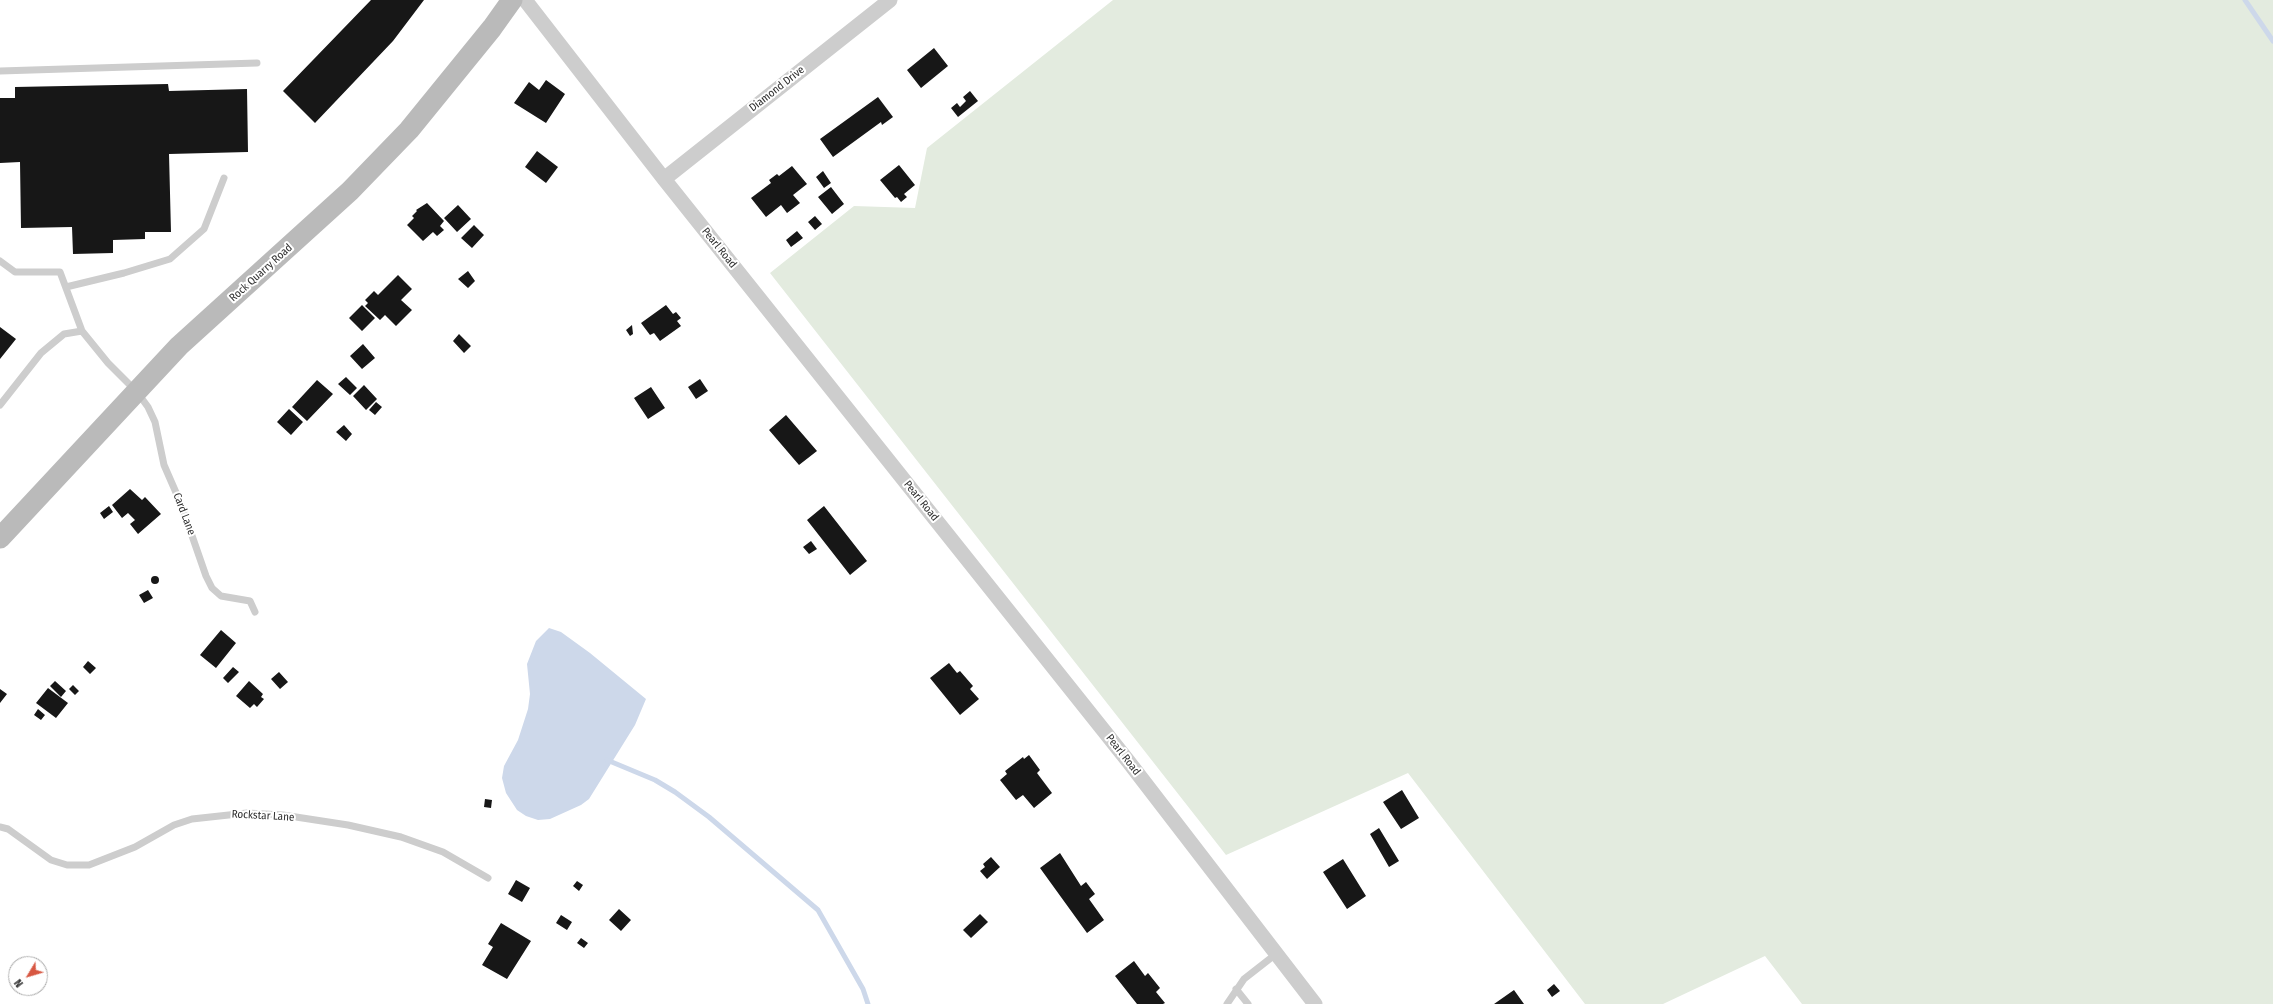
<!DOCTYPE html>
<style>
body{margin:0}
#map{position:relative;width:2273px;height:1004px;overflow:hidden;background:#fff;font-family:"Fira Sans Condensed",sans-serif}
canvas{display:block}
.north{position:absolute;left:8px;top:956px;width:40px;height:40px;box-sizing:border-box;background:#fff;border:1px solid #acacac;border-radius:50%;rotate:232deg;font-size:11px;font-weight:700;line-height:16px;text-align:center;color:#303030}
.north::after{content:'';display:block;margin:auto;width:14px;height:18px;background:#d75742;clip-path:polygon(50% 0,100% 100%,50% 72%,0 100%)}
</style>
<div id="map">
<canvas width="2273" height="1004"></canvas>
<div class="north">N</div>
</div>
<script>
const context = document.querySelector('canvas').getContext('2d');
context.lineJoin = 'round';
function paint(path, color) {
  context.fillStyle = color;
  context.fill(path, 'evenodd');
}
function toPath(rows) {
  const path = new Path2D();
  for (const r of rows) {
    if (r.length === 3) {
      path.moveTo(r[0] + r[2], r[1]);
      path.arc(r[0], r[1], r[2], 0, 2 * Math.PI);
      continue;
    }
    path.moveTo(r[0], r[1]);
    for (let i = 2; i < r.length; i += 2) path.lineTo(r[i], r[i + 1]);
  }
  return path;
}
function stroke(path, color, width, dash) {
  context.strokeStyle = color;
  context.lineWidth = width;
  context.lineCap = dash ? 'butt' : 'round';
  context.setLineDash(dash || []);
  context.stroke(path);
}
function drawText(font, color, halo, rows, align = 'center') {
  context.font = font + ' "Fira Sans Condensed",sans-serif';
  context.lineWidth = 4;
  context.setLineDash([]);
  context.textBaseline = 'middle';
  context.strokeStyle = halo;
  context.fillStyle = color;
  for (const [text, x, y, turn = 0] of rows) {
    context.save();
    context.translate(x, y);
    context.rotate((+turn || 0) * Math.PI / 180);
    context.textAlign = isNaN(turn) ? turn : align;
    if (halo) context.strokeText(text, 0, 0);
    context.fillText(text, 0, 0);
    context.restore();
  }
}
paint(toPath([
 [1113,0,2273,0,2273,1004,1802,1004,1765,956,1663,1004,1585,1004,1408,773,1226,855,770,273,854,206,915,208,927,148]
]), '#e3ebdf');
paint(toPath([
 [549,628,561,632,590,653,646,699,635,725,589,799,581,805,550,819,538,820,526,816,517,810,506,793,502,778,504,766,518,740,528,709,530,694,527,664,536,641]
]), '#cdd8ea');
stroke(toPath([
 [2245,0,2273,41],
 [607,760,655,780,675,792,709,817,818,910,863,989,868,1004]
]), '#cdd8ea', 5);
paint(toPath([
 [371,0,424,0,393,41,315,123,283,91],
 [934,48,948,66,921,88,907,70],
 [546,80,565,94,546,123,514,103,529,82,539,90],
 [168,84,169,91,247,89,248,152,169,154,171,232,145,232,145,239,113,240,113,253,73,254,72,227,21,228,20,162,0,163,0,98,15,98,15,87],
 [970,91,978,101,958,117,951,108,957,103,960,107,966,101,963,97],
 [878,97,893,117,882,125,881,122,833,157,820,139],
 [537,151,558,167,546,183,525,167],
 [899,165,915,185,904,194,907,197,901,202,897,197,895,198,880,180],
 [792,166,807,184,793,195,800,203,787,213,781,205,766,217,751,198,771,183,769,180,777,174,779,176],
 [823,171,831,183,824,188,816,177],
 [831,187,844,204,832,214,818,197],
 [427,203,444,221,440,226,444,230,437,236,433,232,423,241,407,225,414,218,412,216,417,211,416,210],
 [458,205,471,219,457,232,444,218],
 [815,216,822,224,815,230,808,222],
 [474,225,484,235,472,248,461,238],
 [797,231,803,238,791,247,786,240],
 [468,271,475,281,468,288,458,279],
 [398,275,412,289,401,300,412,310,396,326,385,315,380,320,365,306,368,303,365,300,374,291,378,295],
 [362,305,375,318,362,331,349,318],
 [666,305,673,314,676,312,681,318,677,321,681,326,660,341,654,333,650,335,641,323],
 [632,325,633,334,630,336,626,330],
 [0,327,16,339,0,359],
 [459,334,471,346,464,353,453,341],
 [363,344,375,358,362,369,350,356],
 [346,377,357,388,350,395,338,384],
 [700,379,708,391,696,399,688,387],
 [317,380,333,394,307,421,292,407],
 [364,385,377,399,366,410,353,396],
 [651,387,665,408,648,419,634,398],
 [376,402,382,407,375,415,369,410],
 [289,409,303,422,291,435,277,422],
 [786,415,817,451,799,465,769,430],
 [344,425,352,434,346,441,336,432],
 [130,489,142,500,145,497,161,514,138,534,130,524,135,520,128,513,122,518,112,505],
 [109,506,113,512,104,519,100,513],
 [824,506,867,561,850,575,807,520],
 [811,541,817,549,809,554,803,547],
 [155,580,4],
 [148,590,153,598,144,603,139,595],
 [221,630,236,643,216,668,200,655],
 [88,661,96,668,90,674,83,667],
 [949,663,957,673,960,671,973,686,970,689,979,699,960,715,930,678],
 [233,667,239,672,228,683,223,678],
 [279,672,288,682,280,689,271,679],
 [55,681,66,691,61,697,50,686],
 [249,681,263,694,261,697,264,699,257,707,254,704,250,708,236,696],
 [73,685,79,691,75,695,69,689],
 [48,688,68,703,56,718,36,703],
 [0,689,7,694,0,703],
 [38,709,45,715,41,720,34,715],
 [1029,755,1040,770,1037,773,1052,793,1034,808,1023,795,1016,800,1000,780,1007,774,1005,771,1023,757,1024,759],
 [1402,790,1419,818,1401,829,1383,802],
 [485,799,492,800,491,808,484,807],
 [1379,828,1399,861,1389,867,1370,834],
 [1060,853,1081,886,1086,882,1095,894,1089,899,1104,920,1087,933,1040,868],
 [991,857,1000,867,987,879,980,871,985,867,983,864],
 [1343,859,1366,896,1347,909,1323,872],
 [516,880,530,888,522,902,508,894],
 [577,881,583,885,579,891,573,886],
 [619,909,631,920,621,931,609,920],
 [980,914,988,922,971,938,963,930],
 [561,915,572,922,567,930,556,923],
 [501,923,531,941,507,979,482,965,493,947,488,944],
 [581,938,588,943,584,948,577,943],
 [1134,961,1145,976,1148,973,1160,988,1156,992,1165,1003,1163,1004,1137,1004,1115,976],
 [1554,984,1560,991,1552,997,1547,990],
 [1514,990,1524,1004,1494,1004]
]), '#171717');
stroke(toPath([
 [0,71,257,63],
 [0,261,15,272,60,272,82,331],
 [66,287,124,273,170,259,204,229,224,178],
 [0,405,41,353,64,334,82,331,108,363,137,392,148,407,155,422,164,465,181,504,206,576,212,588,221,596,250,601,255,612],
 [0,827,8,829,51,860,67,865,89,865,135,847,174,825,192,819,247,813,283,815,348,825,401,837,443,852,488,878],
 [1236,989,1248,1004],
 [1227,1004,1244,979,1276,954]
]), '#cdcdcd', 7);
stroke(toPath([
 [525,0,664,179,1128,761,1315,1004],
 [664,179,890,0]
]), '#cdcdcd', 15);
stroke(toPath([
 [0,538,179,346,350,191,409,130,492,28,512,0]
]), '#bababa', 21);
drawText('11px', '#303030', '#fff', [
 ["Diamond Drive",777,89,-38],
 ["Pearl Road",719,248,51],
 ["Rock Quarry Road",261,273,-42],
 ["Pearl Road",921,501,51],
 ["Card Lane",184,514,69],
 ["Pearl Road",1123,755,52],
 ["Rockstar Lane",263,816,3]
]);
</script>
